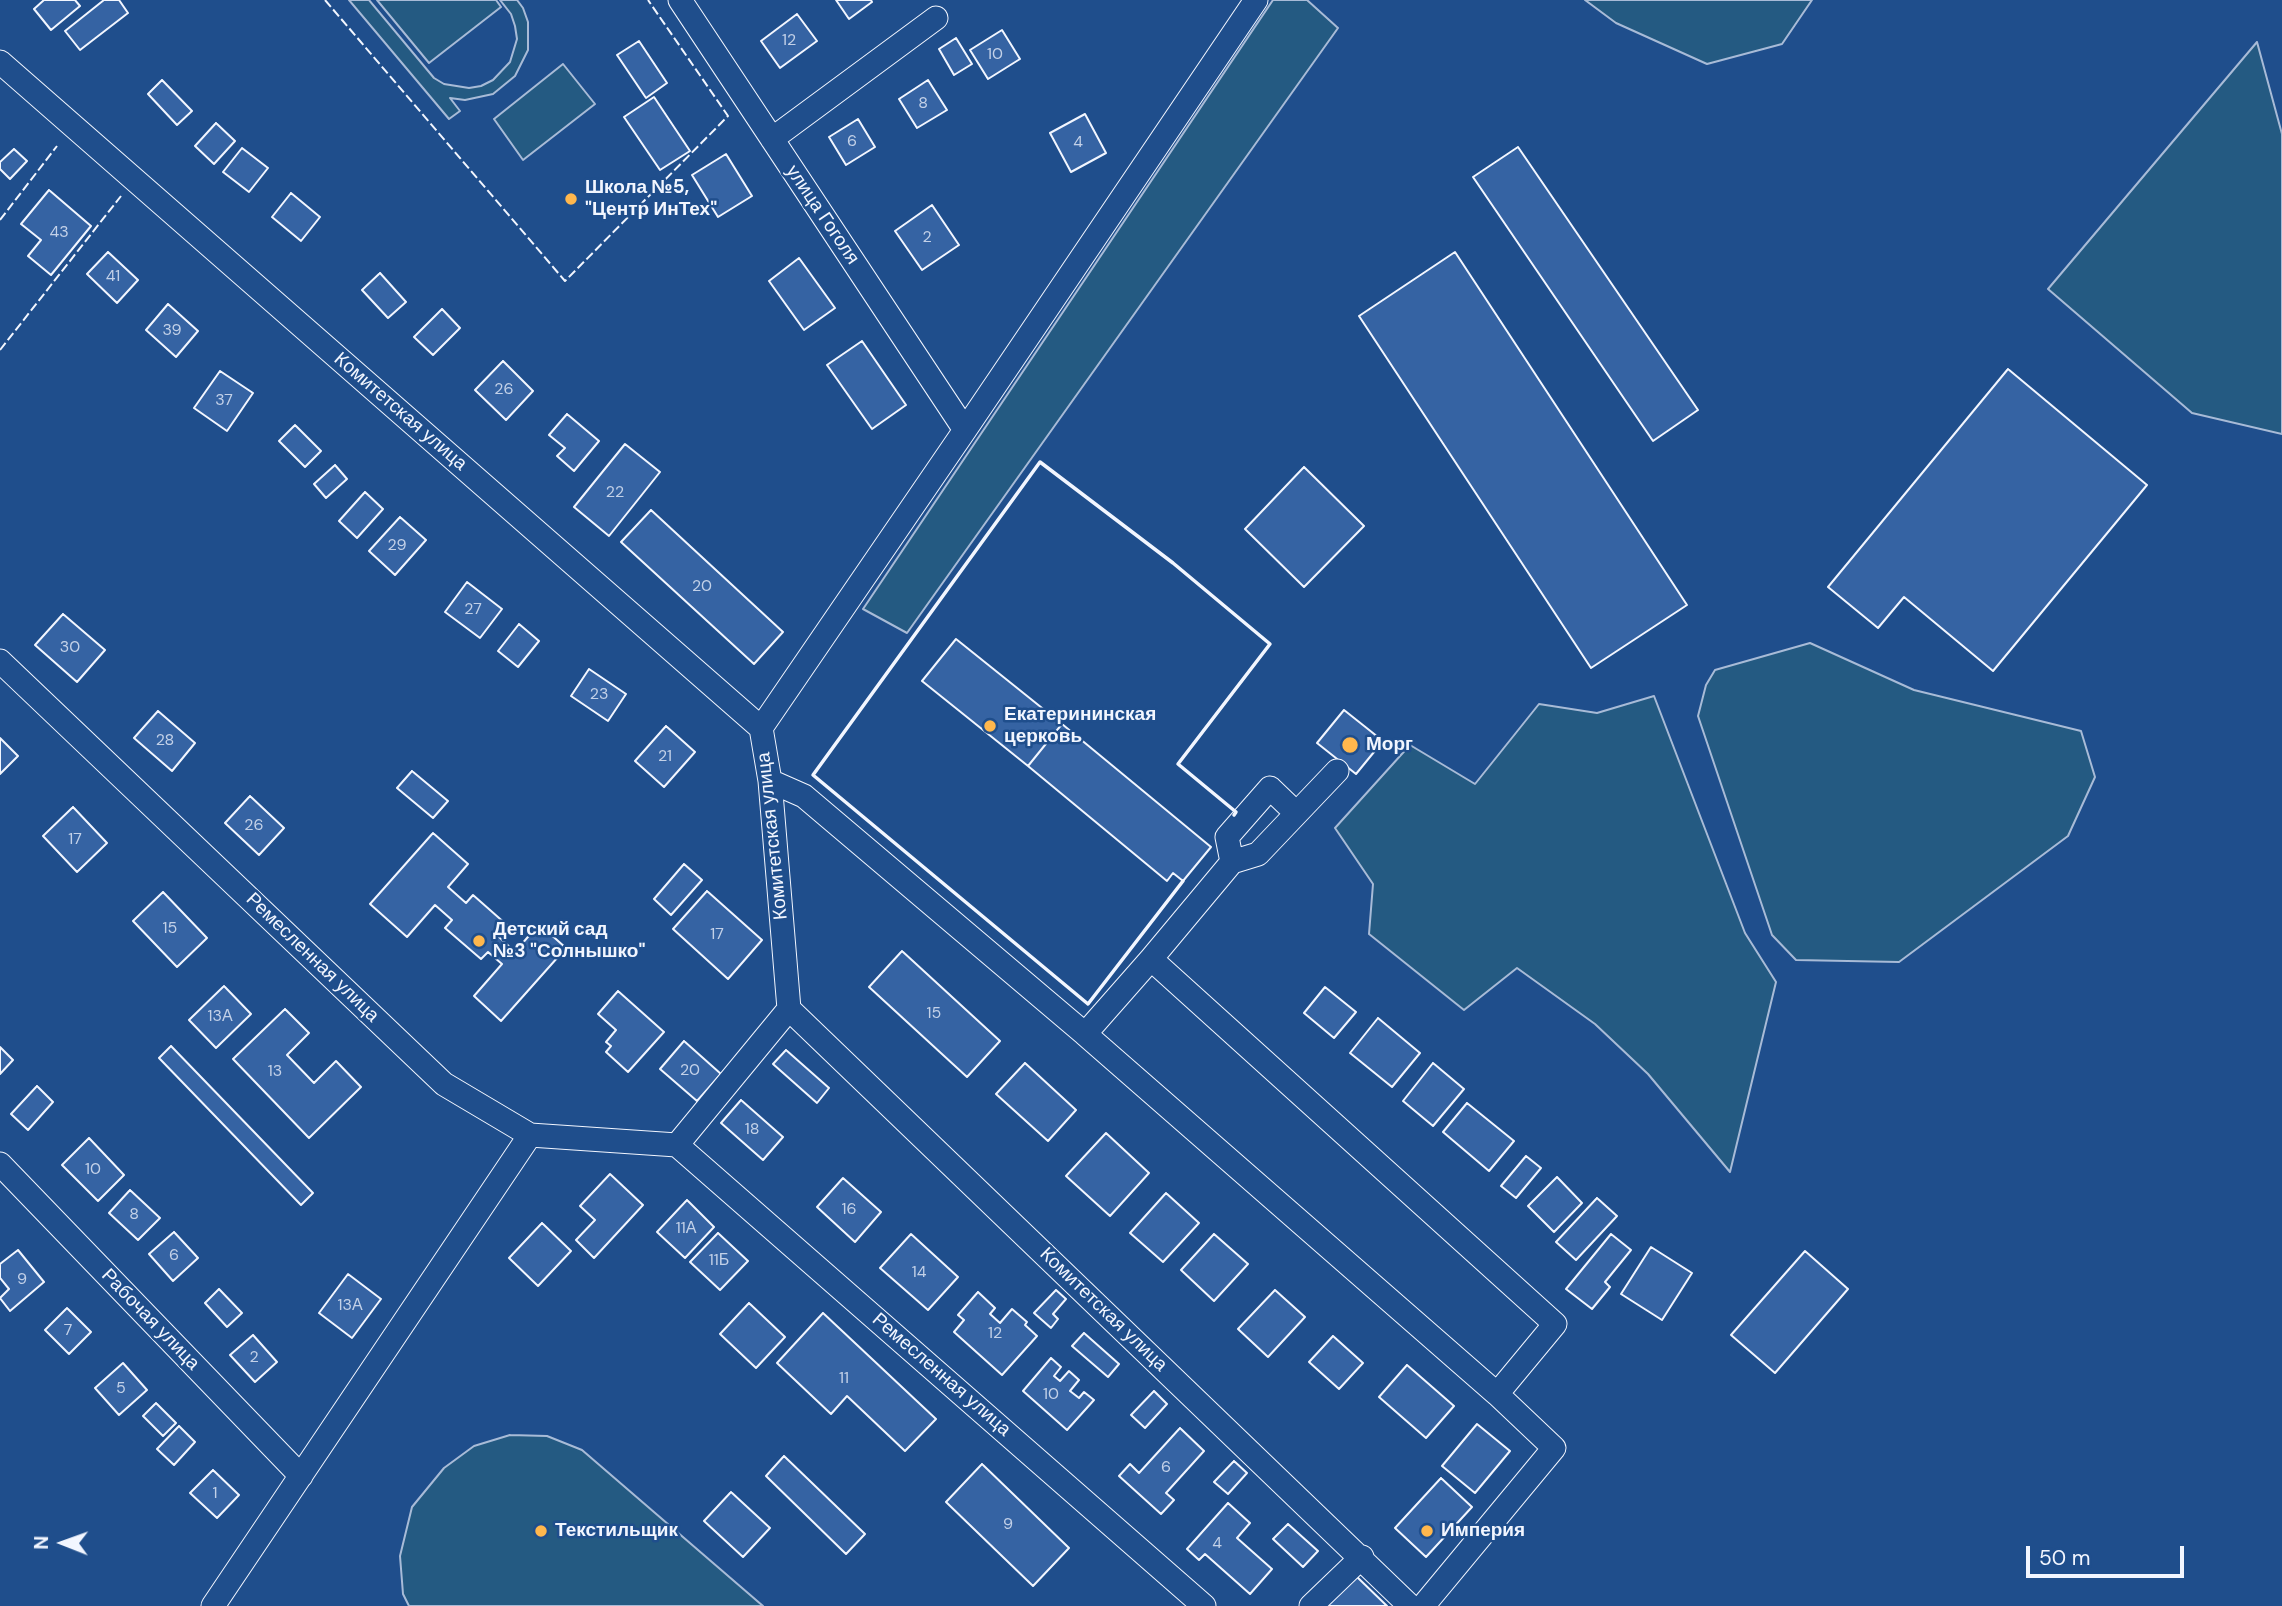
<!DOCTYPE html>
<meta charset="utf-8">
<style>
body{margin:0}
#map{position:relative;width:2282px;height:1606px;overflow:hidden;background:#1f4e8c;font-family:"DM Sans",sans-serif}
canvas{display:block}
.north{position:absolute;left:28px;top:1508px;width:70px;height:70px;-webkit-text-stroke:5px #1f4e8c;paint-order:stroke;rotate:271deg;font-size:19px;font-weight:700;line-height:28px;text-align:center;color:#f2f6ff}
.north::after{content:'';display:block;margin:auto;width:24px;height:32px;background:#f2f6ff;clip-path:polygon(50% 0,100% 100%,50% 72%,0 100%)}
.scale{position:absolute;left:2026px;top:1546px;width:158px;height:32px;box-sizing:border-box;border:4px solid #f2f6ff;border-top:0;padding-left:9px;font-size:21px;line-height:24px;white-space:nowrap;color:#f2f6ff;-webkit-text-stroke:5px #1f4e8c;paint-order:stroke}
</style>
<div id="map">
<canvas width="2282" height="1606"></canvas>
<div class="north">N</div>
<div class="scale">50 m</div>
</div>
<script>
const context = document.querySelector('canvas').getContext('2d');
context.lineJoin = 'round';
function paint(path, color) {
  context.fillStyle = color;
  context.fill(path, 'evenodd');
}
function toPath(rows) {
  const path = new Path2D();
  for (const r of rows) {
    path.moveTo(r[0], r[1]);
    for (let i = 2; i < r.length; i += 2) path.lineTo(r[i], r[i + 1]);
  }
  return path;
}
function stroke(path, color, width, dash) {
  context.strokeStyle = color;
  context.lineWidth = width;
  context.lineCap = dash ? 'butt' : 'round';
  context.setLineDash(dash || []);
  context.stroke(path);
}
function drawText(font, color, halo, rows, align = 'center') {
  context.font = font + ' "DM Sans",sans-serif';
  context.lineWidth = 5;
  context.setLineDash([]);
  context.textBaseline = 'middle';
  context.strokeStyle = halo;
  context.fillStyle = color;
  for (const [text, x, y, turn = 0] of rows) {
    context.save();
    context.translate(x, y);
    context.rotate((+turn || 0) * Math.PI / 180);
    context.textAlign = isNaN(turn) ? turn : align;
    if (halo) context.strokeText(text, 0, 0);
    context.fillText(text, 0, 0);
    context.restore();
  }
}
const green = toPath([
 [349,0,369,0,434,78,444,84,469,88,481,86,493,80,510,62,517,39,515,26,511,14,500,0,517,0,523,8,528,22,528,50,515,76,493,94,465,100,450,98,460,111,449,119,349,0],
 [377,0,496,0,501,7,429,63,377,0],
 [1273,0,1307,0,1338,28,907,633,863,609,1273,0],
 [1585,0,1812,0,1782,44,1707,64,1616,23,1585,0],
 [2257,42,2282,134,2282,434,2192,413,2048,289,2257,42],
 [563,64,595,104,523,160,494,119,563,64],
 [1810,643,1914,690,2081,731,2095,777,2068,836,1899,962,1796,960,1772,935,1698,716,1706,685,1715,670,1810,643],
 [1654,696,1745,933,1776,982,1730,1172,1648,1074,1595,1024,1517,968,1464,1010,1369,934,1373,884,1335,828,1410,745,1475,784,1539,704,1597,713,1654,696],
 [510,1435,547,1436,582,1450,763,1606,409,1606,403,1594,400,1556,412,1507,444,1468,474,1446,510,1435]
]);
paint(green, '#245a82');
stroke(green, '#a8bbd7', 2);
const building = toPath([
 [44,0,75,0,80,6,51,30,34,9,44,0],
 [104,0,119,0,128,13,80,50,65,31,104,0],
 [836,0,871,0,872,2,849,19,836,0],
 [797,14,817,41,780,68,761,41,797,14],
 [1002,30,1020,59,988,79,970,50,1002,30],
 [956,38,972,64,954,75,939,49,956,38],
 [639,41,667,83,646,98,617,55,639,41],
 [162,80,192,111,177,125,148,94,162,80],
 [928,80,947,110,917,128,899,99,928,80],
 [654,97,690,151,660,170,624,117,654,97],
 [1085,114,1106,153,1071,172,1050,133,1085,114],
 [858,119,875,147,846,165,829,137,858,119],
 [216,123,235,141,214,164,195,146,216,123],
 [1518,147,1698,410,1653,441,1473,177,1518,147],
 [242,148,268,168,249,192,223,172,242,148],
 [14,149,27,161,10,179,0,169,0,162,14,149],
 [726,154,752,196,718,217,692,175,726,154],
 [49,190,91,226,51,275,28,256,41,240,21,224,49,190],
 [291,193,320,217,301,241,272,217,291,193],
 [932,205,959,245,922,270,895,231,932,205],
 [108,252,138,280,117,303,87,274,108,252],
 [1455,252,1687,605,1591,668,1359,316,1455,252],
 [799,258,835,308,804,330,769,281,799,258],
 [380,273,406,302,388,318,362,290,380,273],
 [168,304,198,331,176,357,146,330,168,304],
 [442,309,460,328,433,355,414,337,442,309],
 [862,341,906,405,872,429,827,365,862,341],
 [503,361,533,391,506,420,475,390,503,361],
 [2008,369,2147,485,1993,671,1904,597,1878,628,1828,587,2008,369],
 [220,371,253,393,227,431,194,408,220,371],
 [567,414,599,441,574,471,557,456,565,448,549,435,567,414],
 [295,425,321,451,305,467,279,441,295,425],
 [625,444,660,472,609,536,574,507,625,444],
 [335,465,347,479,326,498,314,484,335,465],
 [1304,467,1364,526,1304,587,1245,529,1304,467],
 [365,492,383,509,357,538,339,521,365,492],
 [651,510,783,632,754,664,621,542,651,510],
 [400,517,426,540,395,575,369,551,400,517],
 [467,582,502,609,480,638,445,612,467,582],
 [63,614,105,650,77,682,35,645,63,614],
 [519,624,539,641,518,667,498,651,519,624],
 [956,639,1062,724,1028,766,922,681,956,639],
 [589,669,626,694,608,721,571,696,589,669],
 [1344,710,1383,741,1356,774,1317,743,1344,710],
 [158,711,195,743,172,771,134,738,158,711],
 [1062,724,1211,847,1183,881,1173,873,1167,881,1028,766,1062,724],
 [666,726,695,752,664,787,635,761,666,726],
 [0,738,18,756,0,774,0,738],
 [412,771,448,801,433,818,397,788,412,771],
 [250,796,284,828,259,855,225,823,250,796],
 [73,807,107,843,77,872,43,836,73,807],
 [433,833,468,864,448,887,466,903,473,895,507,925,498,936,515,952,539,924,566,948,501,1021,474,996,502,964,488,952,481,959,445,928,452,920,435,905,407,937,370,904,433,833],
 [684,864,702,880,671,915,654,899,684,864],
 [707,891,762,940,728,979,673,929,707,891],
 [163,892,207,938,177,967,133,921,163,892],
 [902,951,1000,1041,967,1077,869,987,902,951],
 [224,986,251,1014,216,1048,189,1020,224,986],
 [1325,987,1356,1012,1334,1038,1304,1013,1325,987],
 [618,991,664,1032,628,1072,606,1052,611,1046,606,1042,616,1030,598,1014,618,991],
 [285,1009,309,1033,287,1055,314,1083,336,1061,361,1087,309,1138,233,1059,285,1009],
 [1378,1018,1420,1053,1392,1087,1350,1053,1378,1018],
 [684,1041,721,1074,697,1101,660,1069,684,1041],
 [171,1046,313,1193,301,1205,159,1058,171,1046],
 [0,1047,13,1060,0,1074,0,1047],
 [786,1050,829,1088,817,1103,773,1064,786,1050],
 [1025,1063,1076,1110,1048,1141,996,1094,1025,1063],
 [1433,1063,1464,1089,1433,1126,1403,1101,1433,1063],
 [37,1086,53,1102,28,1130,11,1114,37,1086],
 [741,1100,783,1137,763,1160,721,1123,741,1100],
 [1467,1103,1514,1141,1489,1171,1443,1132,1467,1103],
 [1106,1133,1149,1173,1110,1216,1066,1176,1106,1133],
 [89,1138,124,1175,98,1201,62,1165,89,1138],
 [1526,1156,1541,1168,1516,1198,1501,1186,1526,1156],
 [610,1174,643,1205,594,1258,576,1240,595,1220,580,1206,610,1174],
 [1557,1177,1582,1203,1554,1232,1528,1206,1557,1177],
 [843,1178,881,1212,855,1242,817,1207,843,1178],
 [130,1190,160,1218,138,1240,109,1213,130,1190],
 [1166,1193,1199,1223,1163,1262,1130,1233,1166,1193],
 [1597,1198,1617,1216,1576,1260,1556,1242,1597,1198],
 [687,1200,714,1227,685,1258,657,1232,687,1200],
 [542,1223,571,1251,538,1286,509,1258,542,1223],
 [174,1232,198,1258,173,1281,149,1254,174,1232],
 [718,1233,748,1261,720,1290,690,1262,718,1233],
 [911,1234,958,1277,928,1310,880,1268,911,1234],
 [1214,1234,1248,1264,1214,1301,1181,1270,1214,1234],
 [1611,1234,1631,1250,1605,1282,1610,1287,1592,1309,1566,1289,1611,1234],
 [1651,1247,1692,1273,1662,1320,1621,1294,1651,1247],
 [18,1250,44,1282,10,1311,0,1298,9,1289,0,1278,0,1264,18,1250],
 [1805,1251,1848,1289,1775,1373,1731,1335,1805,1251],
 [348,1274,381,1299,352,1338,319,1313,348,1274],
 [219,1289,242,1313,227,1327,205,1303,219,1289],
 [1056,1290,1066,1299,1053,1314,1058,1319,1051,1328,1034,1313,1056,1290],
 [1275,1290,1305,1317,1268,1357,1238,1329,1275,1290],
 [978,1292,995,1308,990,1314,1000,1323,1012,1309,1027,1322,1025,1325,1037,1336,1002,1375,954,1332,964,1320,958,1315,978,1292],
 [749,1303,785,1337,756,1368,720,1334,749,1303],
 [67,1308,91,1332,69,1354,45,1330,67,1308],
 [823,1313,936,1419,905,1451,847,1396,831,1414,777,1363,823,1313],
 [1084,1333,1119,1364,1108,1377,1072,1346,1084,1333],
 [253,1335,277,1362,255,1382,230,1355,253,1335],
 [1333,1336,1363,1363,1339,1389,1309,1362,1333,1336],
 [1051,1358,1061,1367,1054,1376,1060,1381,1069,1371,1079,1380,1070,1391,1079,1398,1084,1392,1094,1400,1067,1430,1023,1391,1051,1358],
 [123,1363,147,1390,119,1415,95,1388,123,1363],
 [1407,1365,1454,1406,1426,1438,1379,1397,1407,1365],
 [1154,1391,1167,1404,1145,1428,1131,1415,1154,1391],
 [156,1403,176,1423,163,1436,143,1416,156,1403],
 [1477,1424,1510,1451,1475,1493,1442,1466,1477,1424],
 [179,1426,195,1442,174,1465,157,1449,179,1426],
 [1180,1428,1204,1451,1166,1493,1174,1500,1161,1514,1119,1476,1130,1464,1139,1473,1180,1428],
 [784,1456,865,1534,846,1554,766,1476,784,1456],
 [1234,1461,1247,1473,1228,1494,1214,1482,1234,1461],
 [982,1464,1069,1548,1033,1586,946,1502,982,1464],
 [213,1470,239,1495,217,1518,190,1493,213,1470],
 [1441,1478,1472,1507,1426,1557,1395,1528,1441,1478],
 [731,1492,770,1528,743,1557,704,1521,731,1492],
 [1228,1503,1250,1523,1237,1538,1272,1569,1250,1594,1205,1554,1199,1560,1187,1549,1228,1503],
 [1288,1524,1318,1551,1303,1567,1273,1539,1288,1524],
 [1355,1575,1387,1606,1325,1606,1355,1575]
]);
paint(building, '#3563a3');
stroke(building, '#f2f6ff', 2);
const minor = toPath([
 [680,0,965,430],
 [0,62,761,728,770,781,789,1009,1410,1606],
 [772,139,936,18],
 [0,661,444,1084,530,1135,677,1145,789,1009],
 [761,728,965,430,1256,0],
 [770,781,804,796,1085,1034],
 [1232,862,1227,837,1270,788,1296,813],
 [1151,959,1232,862,1258,854,1337,771],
 [677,1145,1204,1606],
 [0,1164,301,1476],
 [213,1606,530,1135],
 [1311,1606,1362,1557],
 [1423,1606,1554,1448,1497,1394,1085,1034,1151,959,1555,1324,1497,1394]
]);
stroke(minor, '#f2f6ff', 25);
stroke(minor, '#1f4e8c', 23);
stroke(toPath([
 [325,0,565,281,728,116,648,0],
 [0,220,57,146],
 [0,350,121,196]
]), '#f2f6ff', 2, [9, 3.5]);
stroke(toPath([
 [1183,881,1088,1004,813,775,1040,462,1173,563,1270,644,1178,764,1236,812,1234,815]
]), '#f2f6ff', 3.5);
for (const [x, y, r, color] of [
 [571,199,7,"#ffb74d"],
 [990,726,7,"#ffb74d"],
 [1350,745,9,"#ffb74d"],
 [479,941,7,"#ffb74d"],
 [541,1531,7,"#ffb74d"],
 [1427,1531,7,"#ffb74d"]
]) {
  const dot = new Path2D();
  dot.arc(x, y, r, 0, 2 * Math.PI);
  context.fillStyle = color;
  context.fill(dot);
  stroke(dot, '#1f4e8c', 2.5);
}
drawText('16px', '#c3d1e8', null, [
 ["12",789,41],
 ["10",995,55],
 ["8",923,104],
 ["6",852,142],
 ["4",1078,143],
 ["43",59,233],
 ["2",927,238],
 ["41",113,277],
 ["39",172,331],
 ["26",504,390],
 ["37",224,401],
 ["22",615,493],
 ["29",397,546],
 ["20",702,587],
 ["27",473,610],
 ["30",70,648],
 ["23",599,695],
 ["28",165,741],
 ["21",665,757],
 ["26",254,826],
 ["17",75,840],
 ["15",170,929],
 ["17",717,935],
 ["15",934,1014],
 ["13А",220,1017],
 ["20",690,1071],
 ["13",275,1072],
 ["18",752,1130],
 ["10",93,1170],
 ["16",849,1210],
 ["8",134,1215],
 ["11А",686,1229],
 ["6",174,1256],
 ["11Б",719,1261],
 ["14",919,1273],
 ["9",22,1280],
 ["13А",350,1306],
 ["7",68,1331],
 ["12",995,1334],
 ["2",254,1358],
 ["11",844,1379],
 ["5",121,1389],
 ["10",1051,1395],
 ["6",1166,1468],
 ["1",215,1494],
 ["9",1008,1525],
 ["4",1217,1544]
]);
drawText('bold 19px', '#f2f6ff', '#1f4e8c', [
 ["Школа №5,",585,188],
 ["\"Центр ИнТех\"",585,210],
 ["Екатерининская",1004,715],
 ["церковь",1004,737],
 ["Морг",1366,745],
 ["Детский сад",493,930],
 ["№3 \"Солнышко\"",493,952],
 ["Текстильщик",555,1531],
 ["Империя",1441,1531]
], 'left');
drawText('19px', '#f2f6ff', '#1f4e8c', [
 ["улица Гоголя",822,215,56],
 ["Комитетская улица",400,412,41],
 ["Комитетская улица",773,836,-96],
 ["Ремесленная улица",312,958,44],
 ["Комитетская улица",1103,1310,44],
 ["Рабочая улица",150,1320,46],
 ["Ремесленная улица",941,1375,41]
]);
</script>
